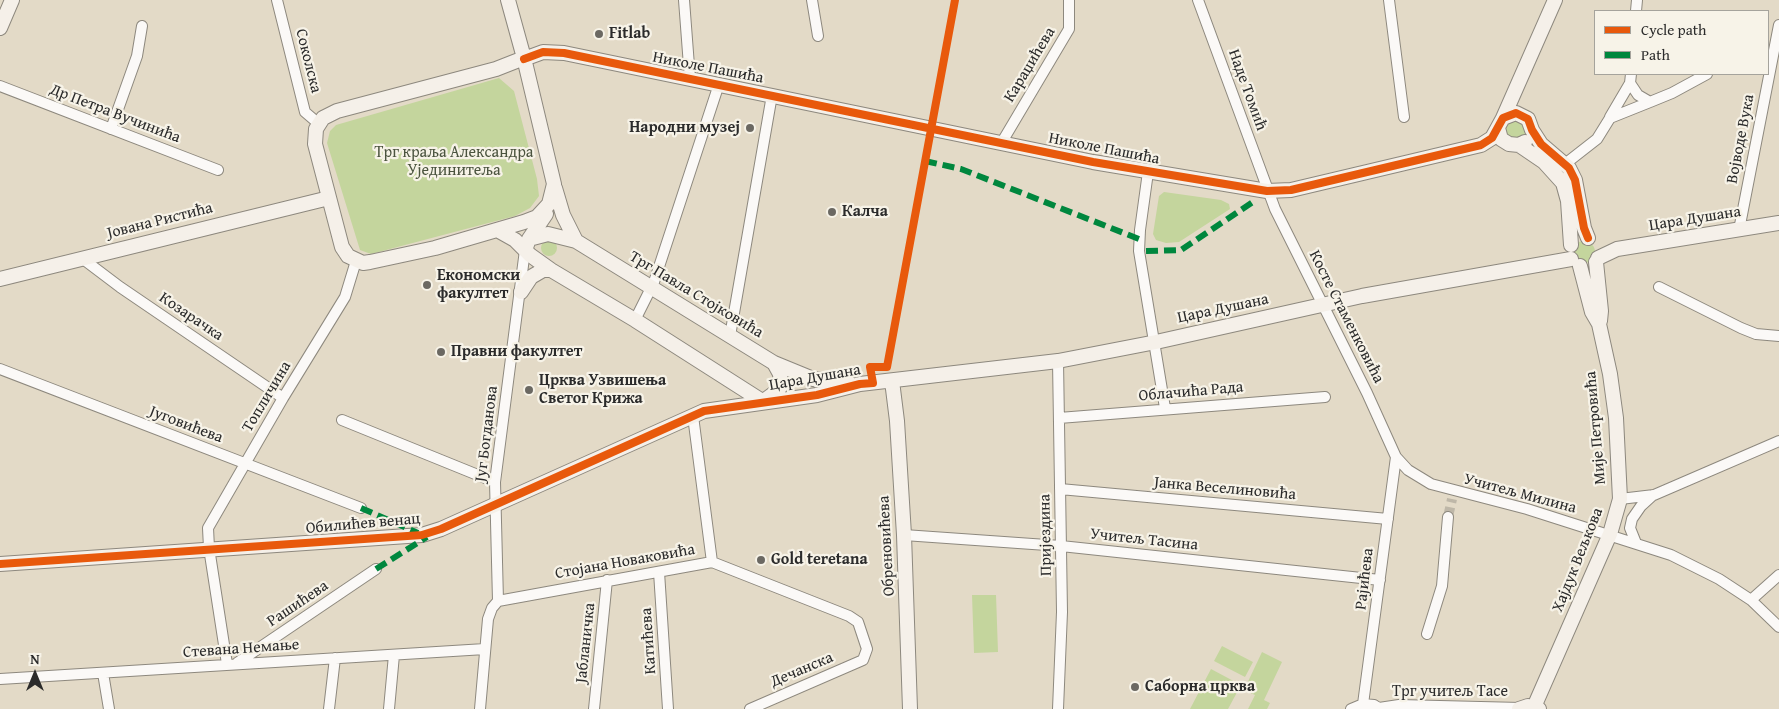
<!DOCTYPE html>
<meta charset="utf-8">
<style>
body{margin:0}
#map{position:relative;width:1779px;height:709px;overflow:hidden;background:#e3dac7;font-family:"Gentium Book Plus",serif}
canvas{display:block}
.legend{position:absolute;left:1594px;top:10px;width:175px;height:65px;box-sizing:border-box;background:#f7f3e8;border:1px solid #a5a39c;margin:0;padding:6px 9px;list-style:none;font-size:15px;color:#2b2b2b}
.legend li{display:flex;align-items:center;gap:10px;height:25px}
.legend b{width:25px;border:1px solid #a5a39c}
.north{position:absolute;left:10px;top:649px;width:50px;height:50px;-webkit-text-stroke:4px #f7f3e8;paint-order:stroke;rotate:0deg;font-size:14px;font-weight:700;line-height:20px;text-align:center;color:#2b2b2b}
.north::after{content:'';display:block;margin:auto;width:18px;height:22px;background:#2b2b2b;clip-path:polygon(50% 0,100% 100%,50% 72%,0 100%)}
</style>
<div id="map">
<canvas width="1779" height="709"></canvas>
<ul class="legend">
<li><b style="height:6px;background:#e8590c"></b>Cycle path</li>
<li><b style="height:6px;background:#00873e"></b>Path</li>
</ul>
<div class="north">N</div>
</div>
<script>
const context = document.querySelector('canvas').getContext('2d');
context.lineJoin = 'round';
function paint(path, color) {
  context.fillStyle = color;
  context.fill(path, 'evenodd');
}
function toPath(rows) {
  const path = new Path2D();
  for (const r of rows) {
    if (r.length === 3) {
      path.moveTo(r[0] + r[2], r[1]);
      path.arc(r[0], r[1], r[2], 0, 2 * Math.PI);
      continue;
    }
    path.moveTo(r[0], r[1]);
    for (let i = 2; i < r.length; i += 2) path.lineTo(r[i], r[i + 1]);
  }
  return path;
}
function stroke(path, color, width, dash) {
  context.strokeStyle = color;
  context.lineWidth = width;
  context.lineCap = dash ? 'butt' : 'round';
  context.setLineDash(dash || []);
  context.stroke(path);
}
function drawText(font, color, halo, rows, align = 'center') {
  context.font = font + ' "Gentium Book Plus",serif';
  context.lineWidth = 4.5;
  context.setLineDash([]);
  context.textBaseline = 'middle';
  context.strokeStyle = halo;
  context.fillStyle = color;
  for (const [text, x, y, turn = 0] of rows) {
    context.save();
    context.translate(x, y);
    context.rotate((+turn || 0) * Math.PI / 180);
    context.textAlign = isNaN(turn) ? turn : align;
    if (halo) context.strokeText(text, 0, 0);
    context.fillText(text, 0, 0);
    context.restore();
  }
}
paint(toPath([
 [499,78,514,91,537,179,539,196,530,208,515,216,371,254,360,250,327,143,330,131,336,125],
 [1519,116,1527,135,1525,139,1508,141,1502,126],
 [1164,192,1221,200,1229,204,1230,209,1179,242,1166,243,1156,240,1153,234,1159,196],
 [549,248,8],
 [1584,252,11],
 [972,595,996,595,998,652,974,653],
 [1222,646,1253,662,1245,677,1214,661],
 [1262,652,1282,662,1264,700,1270,703,1267,709,1248,709,1255,695,1244,690],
 [1211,669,1241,685,1228,709,1190,709]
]), '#c4d59d');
stroke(toPath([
 [1448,517,1452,499]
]), '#beb7a8', 10, [10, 5]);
const street = toPath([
 [277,0,305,112,319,124],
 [684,0,690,79],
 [812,0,818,36],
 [1198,0,1275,209,1367,393,1396,457,1408,470,1431,484,1527,509,1671,555,1719,579,1751,600,1779,627],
 [1389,0,1404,117],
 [1636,11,1637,0],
 [1630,83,1638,95,1650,102,1672,93,1707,74],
 [0,86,218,170],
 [1610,117,1630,83,1631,74],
 [111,129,137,56,142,26],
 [1002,142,1069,29,1069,0],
 [1565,164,1597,139,1610,118,1650,102],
 [1148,172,1140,230,1139,251,1165,408],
 [1739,230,1779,25],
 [83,259,120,287,283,398],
 [1659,287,1741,328,1756,334,1779,336],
 [635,320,654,282,719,84],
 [730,336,772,95],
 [1058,361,1062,612,1058,709],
 [0,369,361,508],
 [693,416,712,562],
 [1059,418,1325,397],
 [342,420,495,482],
 [1060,489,1388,519],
 [1620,499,1654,495,1779,441],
 [904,535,1061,546,1380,580],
 [1636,543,1630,528,1632,519,1641,506,1653,495],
 [659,572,668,709],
 [1751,600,1779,575],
 [498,601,712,562,849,616,858,622,867,649,863,660,750,709],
 [1427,634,1442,586,1448,517],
 [237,663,376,569],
 [227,664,209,548,208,528,283,398,345,297,356,261],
 [103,673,109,709],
 [0,679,485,649],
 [1363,704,1396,457],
 [1379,708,1399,705,1521,708],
 [329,709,335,658],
 [389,709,394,655],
 [480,709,488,619,492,608,498,601,495,482,525,250],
 [594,709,607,580],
 [1351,709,1363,704,1374,705,1380,709]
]);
const secondary = toPath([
 [508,0,524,58,554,184,549,204,537,217,524,222,435,248,370,262,363,263,348,256,342,247,315,144,316,129,323,118,337,111,496,69,524,58],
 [0,28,12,0],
 [524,59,543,52,564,53,1093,162,1267,191,1291,190,1481,145,1492,138,1503,118,1516,113,1528,119,1532,130,1541,144,1569,168,1575,180,1584,228,1588,238],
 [1503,118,1555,0],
 [1498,128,1501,139,1509,144,1519,145,1525,142],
 [1519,145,1544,162,1563,183,1568,201,1571,245],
 [555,188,563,215,576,241,774,363,813,379,849,383],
 [499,231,515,240,530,255,551,270,635,320,762,401],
 [529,239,548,234,576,241],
 [525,250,529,239,546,214],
 [1598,258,1617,249,1779,223],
 [1596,262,1601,311,1600,321],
 [0,279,329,198],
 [521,292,531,277,543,270,551,270],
 [892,381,897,421,904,535,910,709],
 [765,400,776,392,781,386,780,374,774,363],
 [0,564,422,535,441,529,704,411,817,395,860,384,1058,361,1156,342,1362,296,1571,259],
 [1534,707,1610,534,1620,499,1616,418,1610,374,1599,324,1592,312,1580,266],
 [1519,709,1528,706,1539,709]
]);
stroke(street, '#8d887e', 12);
stroke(secondary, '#8d887e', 16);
stroke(street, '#fbf9f7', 10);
stroke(secondary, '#f5f0e9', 14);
stroke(toPath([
 [925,161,961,169,1139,239],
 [1146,251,1181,250,1253,202],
 [361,508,418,533],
 [376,569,427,537]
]), '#00873e', 6, [12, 6]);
stroke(toPath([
 [524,59,543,52,564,53,1093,162,1267,191,1291,190,1481,145,1492,138,1503,118,1516,113,1528,119,1532,130,1541,144,1569,168,1575,180,1584,228,1588,238],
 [0,564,422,535,441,529,704,411,817,395,860,384,873,383,870,367,887,367,955,0]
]), '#e8590c', 8);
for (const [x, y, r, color] of [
 [599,34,5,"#6b6862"],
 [750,128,5,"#6b6862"],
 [832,212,5,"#6b6862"],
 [427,285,5,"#6b6862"],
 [441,352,5,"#6b6862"],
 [529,390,5,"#6b6862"],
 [761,560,5,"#6b6862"],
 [1135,687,5,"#6b6862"]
]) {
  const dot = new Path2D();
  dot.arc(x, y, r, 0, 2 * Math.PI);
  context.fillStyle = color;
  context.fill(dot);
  stroke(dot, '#f7f3e8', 2);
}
drawText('bold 16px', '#2b2b2b', '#f7f3e8', [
 ["Fitlab",609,34],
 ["Народни музеј",740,128,"right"],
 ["Калча",842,212],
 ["Економски",437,276],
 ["факултет",437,294],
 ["Правни факултет",451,352],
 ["Црква Узвишења",539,381],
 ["Светог Крижа",539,399],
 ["Gold teretana",771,560],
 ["Саборна црква",1145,687]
], 'left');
drawText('16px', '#2b2b2b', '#f7f3e8', [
 ["Соколска",308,61,76],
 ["Караџићева",1030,65,-59],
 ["Николе Пашића",708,68,11],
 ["Наде Томић",1247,90,70],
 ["Др Петра Вучинића",115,114,21],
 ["Војводе Вука",1741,139,-79],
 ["Николе Пашића",1104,149,11],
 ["Цара Душана",1695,219,-9],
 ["Јована Ристића",160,221,-14],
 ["Трг Павла Стојковића",696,295,31],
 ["Цара Душана",1223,309,-12],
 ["Козарачка",191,317,34],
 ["Косте Стаменковића",1346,317,63],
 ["Цара Душана",815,378,-10],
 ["Облачића Рада",1191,392,-5],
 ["Топличина",267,397,-59],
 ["Југовићева",186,425,21],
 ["Мије Петровића",1596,428,-95],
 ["Југ Богданова",487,434,-83],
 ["Јанка Веселиновића",1225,489,5],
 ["Учитељ Милина",1520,494,15],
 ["Обилићев венац",363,524,-5],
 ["Пријездина",1046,535,-91],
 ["Учитељ Тасина",1144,540,6],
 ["Обреновићева",887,546,-93],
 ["Хајдук Вељкова",1578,560,-68],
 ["Стојана Новаковића",625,562,-10],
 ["Рајићева",1365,579,-83],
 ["Рашићева",298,604,-34],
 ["Катићева",649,641,-94],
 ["Јабланичка",586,643,-84],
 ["Стевана Немање",241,649,-4],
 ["Дечанска",802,670,-23],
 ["Трг учитељ Тасе",1450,692]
]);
drawText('16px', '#4b543f', '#f7f3e8', [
 ["Трг краља Александра",454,153],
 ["Ујединитеља",454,171]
]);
</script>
